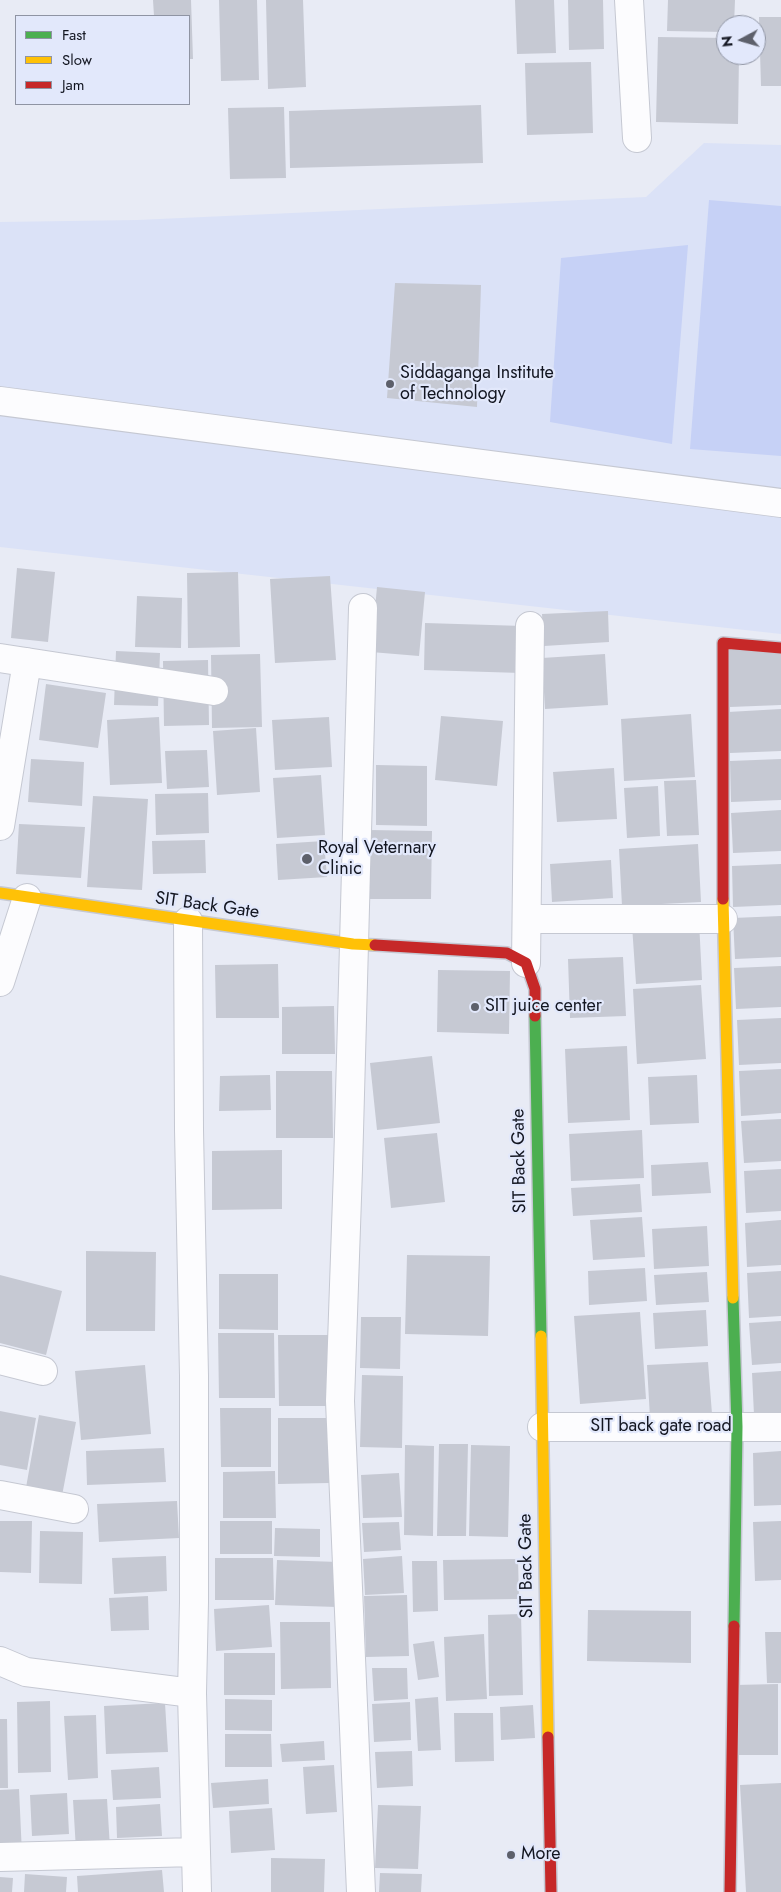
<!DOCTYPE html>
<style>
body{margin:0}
#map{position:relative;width:781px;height:1892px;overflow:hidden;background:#e8ebf5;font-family:Jost,sans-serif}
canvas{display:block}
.legend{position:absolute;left:15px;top:15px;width:175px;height:90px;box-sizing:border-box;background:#e2e8fb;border:1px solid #8f94a3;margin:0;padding:6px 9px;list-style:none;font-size:15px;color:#121520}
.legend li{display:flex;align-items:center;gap:10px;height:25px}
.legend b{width:25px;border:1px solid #8f94a3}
.north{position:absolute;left:716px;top:15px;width:50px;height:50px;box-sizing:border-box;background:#e2e8fb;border:1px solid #8f94a3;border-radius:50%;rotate:264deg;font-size:14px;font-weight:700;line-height:20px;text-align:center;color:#121520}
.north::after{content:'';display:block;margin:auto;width:18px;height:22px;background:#5d606b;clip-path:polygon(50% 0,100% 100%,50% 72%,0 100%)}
</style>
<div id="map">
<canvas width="781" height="1892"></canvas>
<ul class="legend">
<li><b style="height:6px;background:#4caf50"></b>Fast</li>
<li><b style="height:6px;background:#ffc107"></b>Slow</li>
<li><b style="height:6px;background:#c62828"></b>Jam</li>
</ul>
<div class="north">N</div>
</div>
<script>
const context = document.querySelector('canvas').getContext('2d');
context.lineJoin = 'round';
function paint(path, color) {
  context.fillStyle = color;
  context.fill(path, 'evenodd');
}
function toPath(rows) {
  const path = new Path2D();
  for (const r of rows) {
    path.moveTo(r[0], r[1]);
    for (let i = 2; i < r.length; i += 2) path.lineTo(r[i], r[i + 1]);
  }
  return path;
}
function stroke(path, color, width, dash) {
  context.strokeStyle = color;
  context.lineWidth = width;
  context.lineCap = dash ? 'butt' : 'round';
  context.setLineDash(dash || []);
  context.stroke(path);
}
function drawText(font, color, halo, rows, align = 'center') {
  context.font = font + ' Jost,sans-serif';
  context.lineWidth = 4.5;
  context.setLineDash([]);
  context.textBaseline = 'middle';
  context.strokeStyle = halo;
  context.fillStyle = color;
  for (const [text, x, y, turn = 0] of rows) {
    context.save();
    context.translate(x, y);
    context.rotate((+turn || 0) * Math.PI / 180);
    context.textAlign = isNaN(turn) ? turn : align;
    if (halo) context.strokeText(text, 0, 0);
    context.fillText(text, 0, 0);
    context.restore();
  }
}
paint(toPath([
 [704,143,781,145,781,634,0,547,0,222,137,220,646,197]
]), '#dbe2f7');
paint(toPath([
 [709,200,781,206,781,456,690,449],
 [688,245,672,444,550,422,561,258]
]), '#c6d1f6');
paint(toPath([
 [153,0,191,0,193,59,189,59,189,16,154,16],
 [219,0,257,0,259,80,221,81],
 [266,0,303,0,306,87,268,89],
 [515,0,554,0,556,53,517,54],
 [568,0,603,0,604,49,569,50],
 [668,0,735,0,734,25,726,25,726,32,667,31],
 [759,17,781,17,781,86,761,86],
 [658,37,726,38,726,55,739,55,738,124,656,122],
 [591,62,593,133,527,135,525,63],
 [481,105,483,163,290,168,289,111],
 [284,107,286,178,230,179,228,108],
 [395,283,481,285,477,407,387,398],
 [17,568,55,572,48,642,11,638],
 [238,572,240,647,188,648,187,573],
 [330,576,336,660,275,663,270,579],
 [377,587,425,592,419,656,371,652],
 [137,596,182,598,181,648,135,647],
 [608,611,609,642,544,646,542,614],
 [425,623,523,626,521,673,424,670],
 [729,649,781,652,781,705,730,707],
 [116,651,160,653,158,706,114,705],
 [260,654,262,727,212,728,211,655],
 [605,654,608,705,545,709,542,658],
 [208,660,209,725,164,726,163,661],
 [46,684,106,693,98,748,39,740],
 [781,709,781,751,730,753,728,712],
 [691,714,695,777,624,781,621,719],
 [441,716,503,721,497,786,435,780],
 [159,717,162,783,110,785,107,720],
 [329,717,332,767,275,770,272,720],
 [256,728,260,792,217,795,213,731],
 [207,750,209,787,167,789,165,751],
 [31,759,84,762,82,806,28,802],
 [781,759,781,800,731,802,730,761],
 [376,765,427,766,427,826,376,825],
 [614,768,617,819,557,822,553,772],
 [321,775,325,835,277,838,273,778],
 [696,780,699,835,667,836,664,781],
 [658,786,660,836,627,838,624,788],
 [208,793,209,833,156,835,155,794],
 [93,796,148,799,142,890,87,887],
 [781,810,781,851,733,853,731,813],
 [19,824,85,827,81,878,16,874],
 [369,830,432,831,431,899,369,899],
 [205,840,206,873,153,874,152,841],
 [324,841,327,877,278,880,276,844],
 [698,844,701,902,622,906,619,849],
 [611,860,613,898,552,902,550,864],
 [781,864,781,905,733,907,732,866],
 [781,916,781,957,735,959,733,918],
 [699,921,702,980,636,984,632,925],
 [623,957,626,1016,570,1018,568,959],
 [278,964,279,1018,216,1018,215,965],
 [781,966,781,1007,736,1009,734,968],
 [438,970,510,971,509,1034,437,1032],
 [701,985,706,1059,637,1064,633,989],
 [334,1006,335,1054,282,1054,282,1007],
 [781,1018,781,1063,739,1065,737,1020],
 [627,1046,630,1120,568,1123,565,1049],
 [432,1056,440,1123,377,1130,370,1063],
 [781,1069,781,1113,741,1116,739,1071],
 [276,1071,332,1071,333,1138,276,1138],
 [270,1075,271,1110,219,1111,220,1076],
 [697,1075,699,1123,650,1125,648,1077],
 [781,1119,781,1161,744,1163,741,1121],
 [642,1130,644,1178,571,1181,569,1134],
 [437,1133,445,1202,391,1208,384,1138],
 [282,1150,282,1209,212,1210,212,1151],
 [708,1162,711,1193,652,1196,651,1165],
 [781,1169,781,1211,746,1213,744,1171],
 [640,1184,642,1212,573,1216,571,1188],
 [642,1217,645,1257,593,1260,590,1220],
 [781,1220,781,1265,747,1267,745,1223],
 [707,1226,709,1266,654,1269,652,1229],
 [86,1251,156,1252,155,1331,86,1331],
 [407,1255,490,1256,488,1336,405,1334],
 [645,1268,647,1301,589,1305,588,1271],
 [781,1271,781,1316,749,1318,747,1273],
 [707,1272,709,1302,656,1305,654,1275],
 [219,1274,278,1274,278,1330,219,1329],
 [0,1275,62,1291,46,1355,0,1343],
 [706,1310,708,1346,655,1349,653,1313],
 [640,1312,646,1399,580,1404,574,1316],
 [361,1317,401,1317,400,1369,360,1368],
 [781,1321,781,1363,752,1365,749,1323],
 [218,1333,274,1333,275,1398,219,1398],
 [278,1335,330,1335,330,1406,279,1406],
 [708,1362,712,1414,650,1418,647,1365],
 [145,1365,151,1434,81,1440,75,1371],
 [781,1371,781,1413,754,1415,752,1373],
 [362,1375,403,1376,402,1448,360,1447],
 [220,1408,271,1408,271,1467,221,1467],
 [0,1411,36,1418,27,1470,0,1465],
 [39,1415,76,1422,61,1501,25,1493],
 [278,1418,329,1418,329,1483,278,1484],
 [439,1444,468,1444,466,1536,437,1536],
 [405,1445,434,1446,433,1536,404,1535],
 [471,1445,510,1446,508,1537,469,1536],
 [164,1448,166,1482,87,1485,86,1451],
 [781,1451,781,1505,754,1506,753,1453],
 [275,1471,276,1518,223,1518,223,1472],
 [399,1473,402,1517,363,1518,361,1475],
 [177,1501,179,1538,99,1542,97,1504],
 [0,1521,32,1521,31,1573,0,1572],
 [220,1521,272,1521,272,1554,220,1554],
 [781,1521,781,1580,755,1581,753,1522],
 [399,1522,401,1550,364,1552,362,1523],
 [275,1528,320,1529,320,1557,274,1556],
 [40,1531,83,1532,82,1584,39,1583],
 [166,1556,167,1591,114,1594,112,1558],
 [402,1556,404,1593,365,1595,363,1559],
 [215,1558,273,1558,274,1600,215,1600],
 [518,1559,519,1599,444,1600,443,1560],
 [277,1560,339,1562,337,1607,275,1605],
 [412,1561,437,1561,438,1611,413,1612],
 [407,1595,409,1656,366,1657,364,1596],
 [148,1596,149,1630,111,1631,109,1598],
 [269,1605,272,1647,216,1651,214,1609],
 [588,1610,691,1611,691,1663,587,1661],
 [521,1614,523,1695,489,1696,488,1615],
 [280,1622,330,1622,331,1688,281,1689],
 [765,1632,781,1632,781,1683,767,1683],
 [484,1634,487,1699,446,1701,444,1637],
 [434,1641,439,1677,418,1680,413,1644],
 [224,1653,275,1653,275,1695,224,1695],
 [372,1668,407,1668,408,1699,374,1701],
 [778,1684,778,1755,736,1755,735,1685],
 [438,1697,441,1750,418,1751,415,1699],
 [225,1699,272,1700,272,1731,225,1730],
 [50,1701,51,1772,18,1773,17,1702],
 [410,1702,411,1740,374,1742,372,1704],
 [165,1703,168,1752,106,1754,104,1706],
 [533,1705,535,1738,501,1740,500,1707],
 [454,1713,493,1713,494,1761,455,1762],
 [96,1715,98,1778,68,1780,64,1716],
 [0,1719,7,1719,8,1788,0,1788],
 [225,1734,271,1734,272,1767,225,1767],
 [324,1741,325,1760,282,1762,280,1744],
 [412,1751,413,1786,377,1788,375,1752],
 [334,1765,337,1812,306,1814,303,1767],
 [159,1767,161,1798,113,1800,111,1770],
 [268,1779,269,1804,213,1808,211,1783],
 [781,1783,781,1892,746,1892,740,1785],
 [19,1789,22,1854,0,1855,0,1790],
 [67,1793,69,1834,32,1836,30,1795],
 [107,1799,110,1848,76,1850,73,1800],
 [160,1804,162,1836,117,1838,116,1807],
 [378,1805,421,1806,418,1869,375,1868],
 [272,1808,275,1850,231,1853,229,1811],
 [271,1858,325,1859,324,1892,271,1892],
 [162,1870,164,1892,78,1892,77,1876],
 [380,1873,422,1874,421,1892,379,1892],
 [25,1874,67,1877,66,1892,24,1892],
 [0,1877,13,1878,12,1892,0,1892]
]), '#c6c9d3');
const street = toPath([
 [629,0,637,138],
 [0,401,781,503],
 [0,658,214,691],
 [0,826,27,662],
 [527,919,723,919],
 [188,921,189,1130,194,1376,194,1602,192,1693,197,1892],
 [526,963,530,626],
 [0,982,27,898],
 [0,1360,43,1371],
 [542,1427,781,1427],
 [0,1495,74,1509],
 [0,1661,26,1672,192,1693],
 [0,1857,196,1852],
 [361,1892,340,1401,348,1169,363,608]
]);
const fast = toPath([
 [535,1016,541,1336],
 [733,1298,737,1427,734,1626]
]);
const slow = toPath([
 [0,893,353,944,375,945],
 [723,899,733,1298],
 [541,1336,548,1737]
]);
const jam = toPath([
 [723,899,723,643,781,648],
 [375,945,507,953,526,963,535,989,535,1016],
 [548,1737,551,1892],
 [730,1892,734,1626]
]);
stroke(street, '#c5c8d2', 30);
stroke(fast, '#c5c8d2', 14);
stroke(slow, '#c5c8d2', 14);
stroke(jam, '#c5c8d2', 14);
stroke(street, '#fcfcfe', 28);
stroke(fast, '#4caf50', 11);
stroke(slow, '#ffc107', 11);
stroke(jam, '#c62828', 11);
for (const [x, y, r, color] of [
 [390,384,5,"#5d606b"],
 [307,859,6,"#5d606b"],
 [475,1007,5,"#5d606b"],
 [511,1855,5,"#5d606b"]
]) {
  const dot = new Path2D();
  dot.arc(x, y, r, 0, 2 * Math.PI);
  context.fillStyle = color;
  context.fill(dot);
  stroke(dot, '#e2e8fb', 2);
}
drawText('18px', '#121520', '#e2e8fb', [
 ["Siddaganga Institute",400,374],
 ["of Technology",400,395],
 ["Royal Veternary",318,849],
 ["Clinic",318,870],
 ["SIT juice center",485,1007],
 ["More",521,1855]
], 'left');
drawText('18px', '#121520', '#e2e8fb', [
 ["SIT Back Gate",207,906,8],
 ["SIT Back Gate",520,1161,-91],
 ["SIT back gate road",661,1427],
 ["SIT Back Gate",527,1566,-91]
]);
</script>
